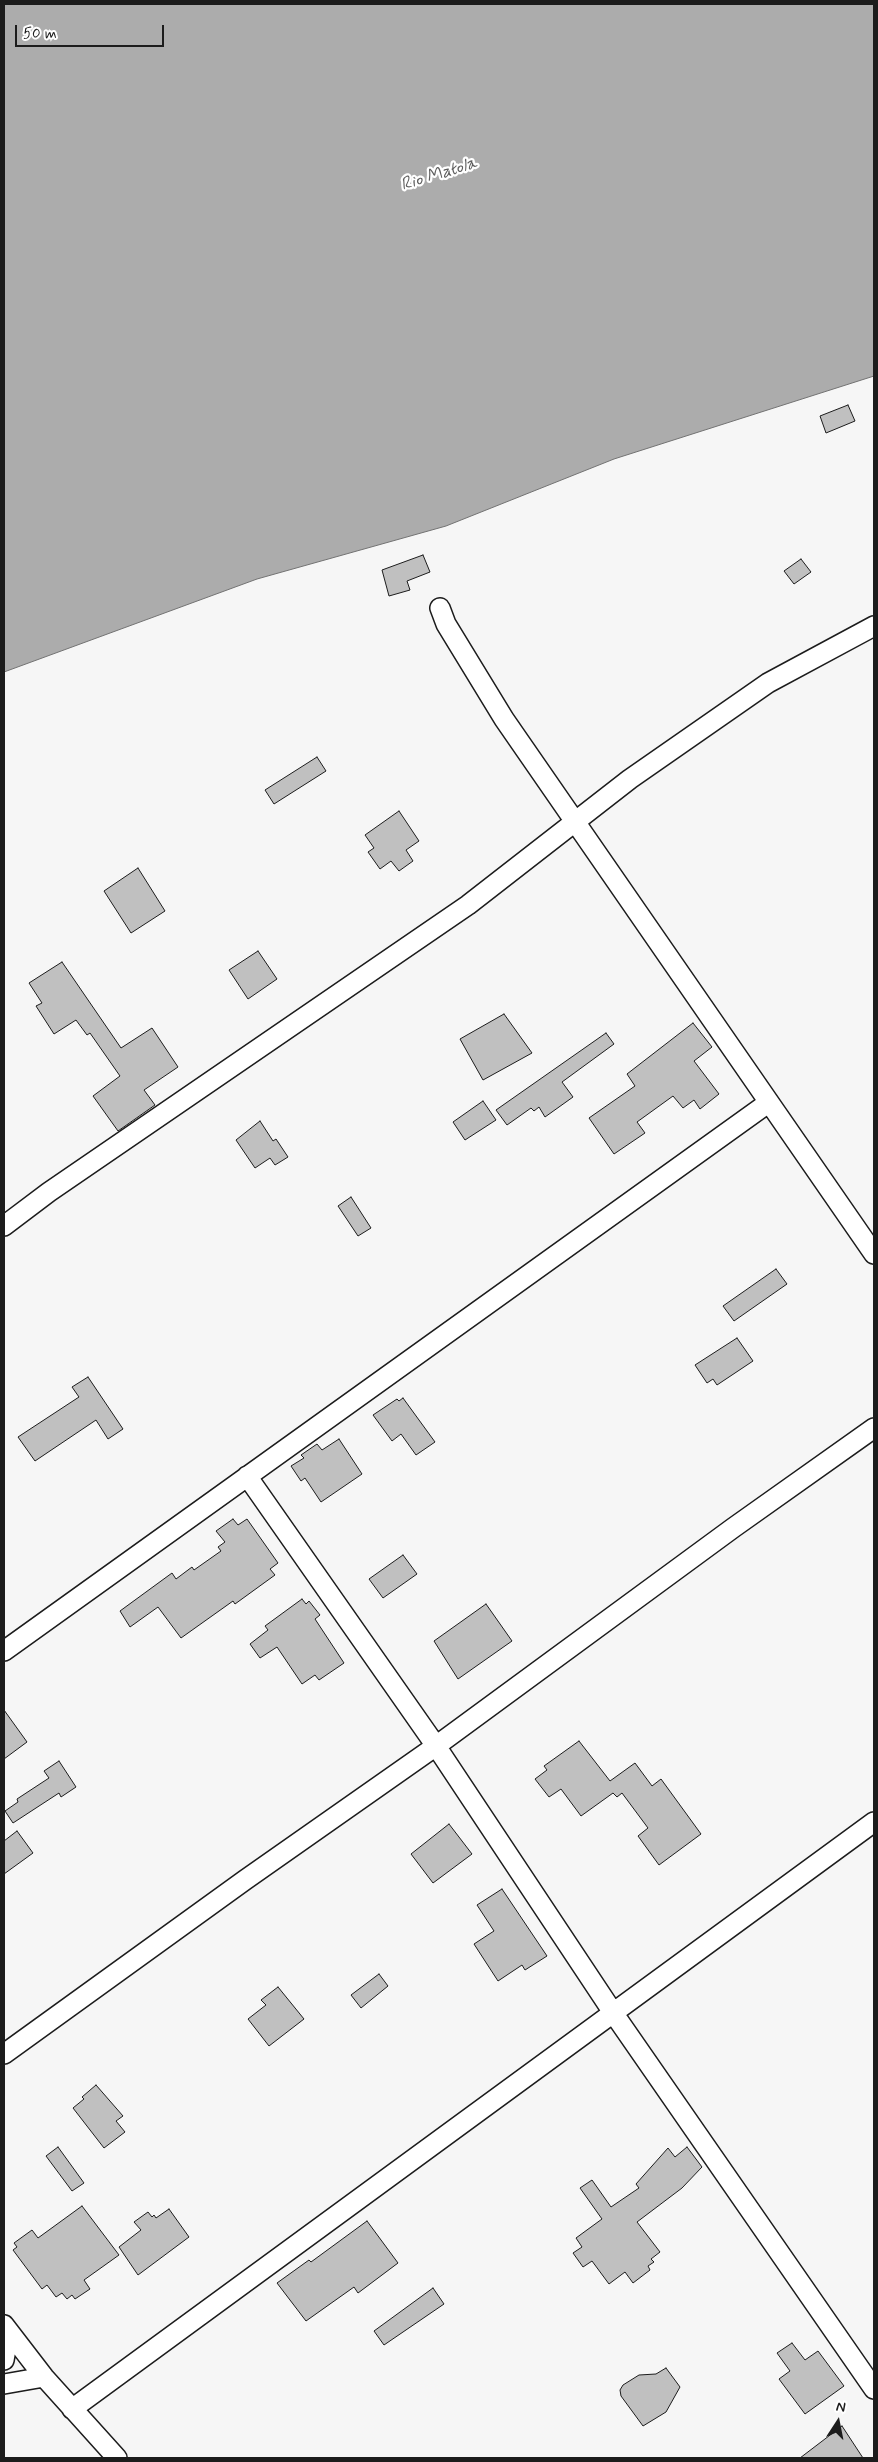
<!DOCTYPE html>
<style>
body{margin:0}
#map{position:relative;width:878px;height:2462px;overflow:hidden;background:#f6f6f6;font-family:Mynerve,sans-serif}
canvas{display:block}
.frame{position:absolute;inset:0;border:5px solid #1c1c1c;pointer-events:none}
.north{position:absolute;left:813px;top:2397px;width:50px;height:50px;-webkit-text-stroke:4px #fff;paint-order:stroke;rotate:11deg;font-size:14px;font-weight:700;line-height:20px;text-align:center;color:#1c1c1c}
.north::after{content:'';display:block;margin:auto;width:18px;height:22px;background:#1c1c1c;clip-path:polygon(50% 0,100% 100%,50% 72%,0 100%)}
.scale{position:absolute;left:15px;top:25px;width:149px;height:22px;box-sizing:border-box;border:2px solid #1c1c1c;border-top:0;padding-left:6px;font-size:15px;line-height:18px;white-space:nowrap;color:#1c1c1c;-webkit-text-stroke:4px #fff;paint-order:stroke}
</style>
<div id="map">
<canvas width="878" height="2462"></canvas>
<div class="frame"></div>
<div class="north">N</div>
<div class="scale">50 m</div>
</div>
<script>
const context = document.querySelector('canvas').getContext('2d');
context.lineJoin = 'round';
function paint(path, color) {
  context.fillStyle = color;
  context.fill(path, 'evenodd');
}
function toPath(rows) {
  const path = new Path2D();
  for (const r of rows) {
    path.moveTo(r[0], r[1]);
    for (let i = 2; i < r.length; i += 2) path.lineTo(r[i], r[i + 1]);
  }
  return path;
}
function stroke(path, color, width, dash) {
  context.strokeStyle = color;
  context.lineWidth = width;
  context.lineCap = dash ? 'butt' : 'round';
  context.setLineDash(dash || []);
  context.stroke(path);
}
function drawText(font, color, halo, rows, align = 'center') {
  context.font = font + ' Mynerve,sans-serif';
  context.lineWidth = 4.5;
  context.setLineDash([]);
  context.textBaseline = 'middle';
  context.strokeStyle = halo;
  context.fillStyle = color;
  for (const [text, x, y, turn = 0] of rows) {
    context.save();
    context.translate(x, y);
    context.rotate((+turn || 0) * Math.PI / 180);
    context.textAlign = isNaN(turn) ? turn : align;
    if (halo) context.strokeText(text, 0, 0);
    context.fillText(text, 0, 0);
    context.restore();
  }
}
const water = toPath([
 [4,4,874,4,874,376,614,459,446,526,257,579,4,672,4,4]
]);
paint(water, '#acacac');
stroke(water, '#727272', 1);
const building = toPath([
 [848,405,855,421,826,433,820,416,848,405],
 [423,555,430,572,407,581,410,590,389,596,382,570,423,555],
 [801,559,811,572,794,584,784,571,801,559],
 [317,757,326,771,274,804,265,790,317,757],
 [399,811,419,841,406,850,413,861,399,871,391,861,380,869,368,852,374,848,365,835,399,811],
 [138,868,165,911,131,933,104,891,138,868],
 [258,951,277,979,248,999,229,970,258,951],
 [62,962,121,1048,152,1028,178,1067,144,1090,155,1105,118,1131,93,1096,120,1076,90,1033,87,1035,76,1020,54,1034,36,1006,42,1003,29,983,62,962],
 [504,1014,532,1053,483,1080,460,1039,504,1014],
 [693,1023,712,1047,694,1061,719,1094,700,1109,694,1100,683,1108,673,1096,637,1122,645,1133,614,1154,589,1118,635,1086,627,1074,693,1023],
 [606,1033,614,1044,562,1082,573,1097,545,1117,539,1107,534,1111,531,1108,507,1125,496,1110,606,1033],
 [483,1101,496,1120,465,1140,453,1122,483,1101],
 [260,1121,273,1141,276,1139,288,1157,275,1165,270,1158,255,1168,236,1140,260,1121],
 [351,1197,371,1228,358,1236,338,1206,351,1197],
 [776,1269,787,1284,734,1321,723,1306,776,1269],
 [737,1338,753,1361,717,1385,713,1379,707,1383,695,1365,737,1338],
 [88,1377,123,1429,108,1439,96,1420,35,1461,18,1437,79,1397,72,1387,88,1377],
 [403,1398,435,1442,416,1455,401,1434,392,1441,373,1415,397,1399,399,1401,403,1398],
 [339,1439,362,1474,321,1502,305,1478,301,1481,291,1466,304,1458,301,1455,317,1444,322,1450,339,1439],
 [233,1519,238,1525,247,1519,278,1563,270,1569,275,1575,235,1604,233,1601,181,1638,158,1607,130,1627,120,1611,172,1573,176,1579,192,1567,194,1570,221,1551,218,1547,225,1542,216,1531,233,1519],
 [403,1555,417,1574,383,1598,369,1579,403,1555],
 [302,1599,306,1604,309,1601,320,1615,315,1619,344,1663,319,1680,315,1675,302,1684,277,1647,260,1658,250,1644,268,1630,265,1626,302,1599],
 [486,1604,512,1641,458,1679,434,1641,486,1604],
 [4,1710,27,1742,4,1759,4,1710],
 [579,1741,610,1781,635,1763,652,1786,661,1779,701,1834,659,1865,638,1836,648,1828,622,1793,617,1797,613,1793,581,1816,561,1789,549,1797,535,1779,547,1770,544,1766,579,1741],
 [59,1761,76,1787,61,1797,59,1793,13,1823,5,1811,18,1802,17,1799,49,1778,44,1771,59,1761],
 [449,1824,472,1854,433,1883,411,1854,449,1824],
 [17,1831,33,1853,4,1874,4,1841,17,1831],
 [502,1889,547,1956,525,1970,522,1965,498,1981,474,1944,494,1931,477,1905,502,1889],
 [379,1974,388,1986,361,2008,351,1995,379,1974],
 [278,1987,304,2019,269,2046,248,2019,266,2005,261,2000,278,1987],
 [96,2085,123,2116,116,2121,125,2132,104,2148,73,2108,84,2099,82,2097,96,2085],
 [58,2147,84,2183,72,2191,46,2156,58,2147],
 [687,2147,702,2167,682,2188,637,2222,660,2252,651,2259,654,2262,648,2266,650,2270,633,2283,625,2272,609,2284,592,2261,583,2267,573,2253,582,2247,576,2238,602,2219,580,2188,592,2180,611,2207,639,2188,636,2184,668,2148,675,2157,687,2147],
 [82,2206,119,2255,84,2280,90,2289,75,2299,72,2295,67,2299,62,2293,56,2297,47,2285,42,2289,13,2250,17,2247,14,2243,32,2230,38,2238,82,2206],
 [169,2209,189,2237,138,2275,119,2247,141,2230,134,2222,148,2212,152,2217,154,2215,156,2218,169,2209],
 [367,2221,398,2263,358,2293,354,2287,306,2321,277,2283,309,2260,311,2262,367,2221],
 [433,2288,444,2304,384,2345,374,2331,433,2288],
 [792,2343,805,2360,818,2351,844,2386,805,2414,779,2379,790,2371,777,2353,792,2343],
 [666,2368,680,2387,666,2412,643,2426,621,2396,620,2390,623,2385,639,2375,656,2374,666,2368],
 [842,2426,863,2458,800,2458,842,2426]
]);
paint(building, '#c0c0c0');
stroke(building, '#1c1c1c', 1);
const minor = toPath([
 [440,608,446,624,504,719,874,1254],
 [4,1226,49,1192,468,905,630,779,768,683,874,626],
 [247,1476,436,1746,614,2014,874,2389],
 [4,1651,768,1103],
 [4,2054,245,1880,436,1746,733,1528,874,1428],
 [4,2325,44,2377,117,2458],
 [4,2360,9,2332],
 [4,2384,44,2377],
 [72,2409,874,1822]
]);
stroke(minor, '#1c1c1c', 22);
stroke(minor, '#fff', 19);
drawText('italic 18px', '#5d5d5d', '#fff', [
 ["Rio Matola",439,175,-17]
]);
</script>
